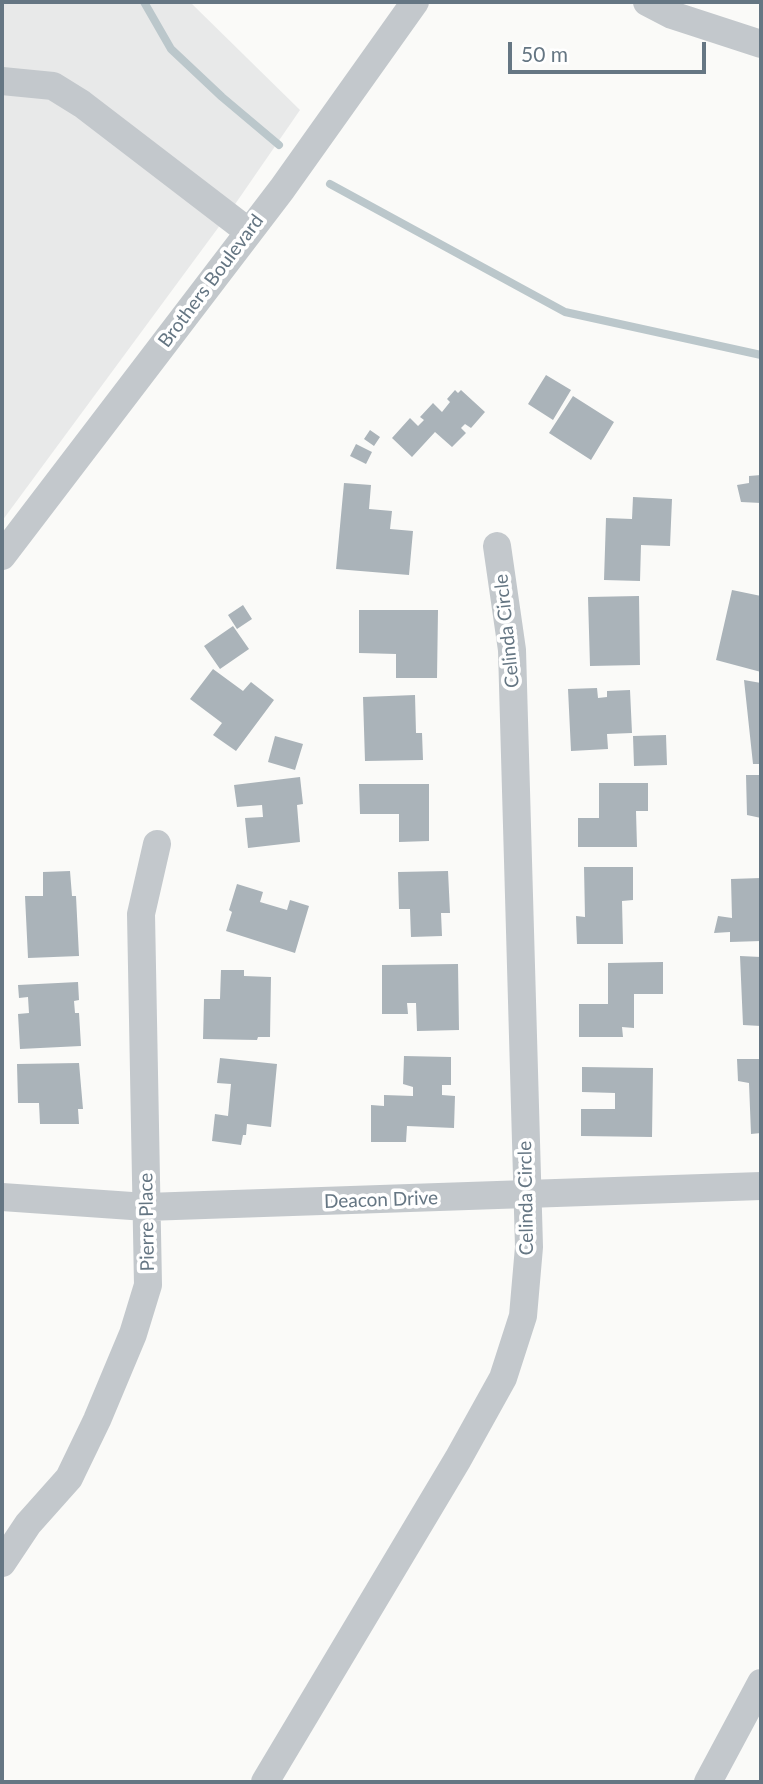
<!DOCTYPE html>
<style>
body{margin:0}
#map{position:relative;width:763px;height:1784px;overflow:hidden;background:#fafaf8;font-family:Lato,sans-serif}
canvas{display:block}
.frame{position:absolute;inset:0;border:4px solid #657683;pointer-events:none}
.scale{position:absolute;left:508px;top:42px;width:198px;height:32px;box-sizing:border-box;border:4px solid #657683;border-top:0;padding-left:9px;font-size:21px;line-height:24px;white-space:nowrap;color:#657683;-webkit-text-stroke:5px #fff;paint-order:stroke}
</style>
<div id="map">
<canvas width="763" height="1784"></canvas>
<div class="frame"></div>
<div class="scale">50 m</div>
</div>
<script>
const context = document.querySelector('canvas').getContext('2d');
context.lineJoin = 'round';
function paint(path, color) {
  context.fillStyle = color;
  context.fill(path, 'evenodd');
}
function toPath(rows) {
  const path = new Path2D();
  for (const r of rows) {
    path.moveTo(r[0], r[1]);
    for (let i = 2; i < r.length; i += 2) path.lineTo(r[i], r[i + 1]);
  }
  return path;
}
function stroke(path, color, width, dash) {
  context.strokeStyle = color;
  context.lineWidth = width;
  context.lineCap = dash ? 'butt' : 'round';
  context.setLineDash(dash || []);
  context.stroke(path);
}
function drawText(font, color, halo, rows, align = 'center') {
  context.font = font + ' Lato,sans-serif';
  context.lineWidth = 7;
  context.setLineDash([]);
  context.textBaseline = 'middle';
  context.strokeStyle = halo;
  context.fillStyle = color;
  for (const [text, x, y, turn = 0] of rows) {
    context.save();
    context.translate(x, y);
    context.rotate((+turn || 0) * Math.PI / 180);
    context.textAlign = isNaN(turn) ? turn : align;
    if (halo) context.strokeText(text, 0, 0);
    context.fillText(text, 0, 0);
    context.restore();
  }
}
paint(toPath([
 [2,2,190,2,300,110,229,213,2,521]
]), '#e8e9e9');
stroke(toPath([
 [144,2,171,49,222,97,279,145],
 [330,184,565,312,761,355]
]), '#bbc7cb', 8);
paint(toPath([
 [546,375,571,390,553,420,528,404],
 [455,390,458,393,461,390,485,412,471,428,465,424,461,428,466,433,452,447,435,432,412,457,392,438,410,418,418,426,424,420,420,417,433,403,442,412,450,402,447,399],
 [573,396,614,422,591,460,549,433],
 [370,430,380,437,374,446,364,439],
 [356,444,372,452,366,464,350,456],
 [761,475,761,503,741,502,737,485,749,483,749,476],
 [344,483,371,485,369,509,392,511,390,529,413,531,409,575,336,569],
 [633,497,672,499,670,546,641,545,640,581,604,580,606,518,632,519],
 [732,590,761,596,761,672,716,660],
 [639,596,640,665,590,666,588,597],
 [243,605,252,619,237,629,228,615],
 [359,610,438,610,437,678,396,678,396,654,359,653],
 [233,626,249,649,220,669,204,646],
 [213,669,243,691,251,682,274,700,236,751,213,735,222,723,190,699],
 [744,680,761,683,761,764,753,764],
 [597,688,598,698,607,697,607,691,630,690,632,733,607,734,608,749,571,751,568,689],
 [415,695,416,733,422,733,423,760,365,761,363,697],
 [666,735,667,765,634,766,633,736],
 [275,736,303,744,295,770,268,762],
 [746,775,761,775,761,818,747,815],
 [300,777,303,804,297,805,300,842,248,848,245,818,263,817,262,805,237,807,234,785],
 [599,783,648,783,648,811,636,811,637,847,578,847,578,818,599,818],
 [359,784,429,784,429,841,399,842,399,814,360,814],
 [584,867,633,867,633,900,622,901,623,944,577,944,576,916,585,917],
 [70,871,72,896,76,896,79,956,28,958,25,896,43,896,43,872],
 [448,871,450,913,441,913,442,936,411,937,410,909,399,909,398,872],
 [761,878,761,941,730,942,730,932,714,933,718,916,732,918,731,879],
 [237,884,263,892,260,902,287,910,290,900,309,906,295,953,226,931,232,912,229,910],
 [740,956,761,957,761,1026,743,1025],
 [663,962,663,994,634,994,634,1028,622,1027,623,1037,579,1037,579,1004,608,1004,608,963],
 [458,964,459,1030,417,1031,416,1003,407,1003,408,1014,382,1014,382,965],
 [221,970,244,970,244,976,271,977,270,1037,258,1037,257,1040,203,1039,204,999,220,999],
 [78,982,79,1000,74,1001,75,1013,79,1013,81,1046,20,1049,18,1014,29,1013,28,997,19,998,18,985],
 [404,1056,451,1057,451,1085,442,1085,442,1095,455,1096,454,1128,407,1126,406,1142,371,1142,371,1105,384,1106,384,1095,413,1096,413,1087,403,1084],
 [220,1058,277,1064,271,1127,247,1124,246,1135,243,1135,241,1145,212,1141,215,1114,228,1116,231,1084,217,1083],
 [737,1059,761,1059,761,1133,751,1134,749,1083,738,1081],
 [79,1063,83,1109,78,1109,79,1124,40,1124,39,1103,18,1103,17,1064],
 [582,1067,653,1068,652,1137,581,1136,581,1109,615,1109,615,1093,582,1092]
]), '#aab3b9');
stroke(toPath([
 [647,2,672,15,761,44],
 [2,81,53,86,82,104,249,232],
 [2,556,282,189,415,2],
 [2,1197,146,1207,761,1186],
 [2,1563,28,1524,69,1478,97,1420,133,1334,148,1285,141,914,157,844],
 [265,1782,458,1459,503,1378,523,1316,529,1247,512,650,497,546],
 [708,1782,761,1683]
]), '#c3c8cc', 28);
drawText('19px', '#657683', '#fff', [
 ["Brothers Boulevard",211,281,-53],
 ["Celinda Circle",507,631,-96],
 ["Celinda Circle",526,1198,-91],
 ["Deacon Drive",381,1200,-2],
 ["Pierre Place",147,1222,-91]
]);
</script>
